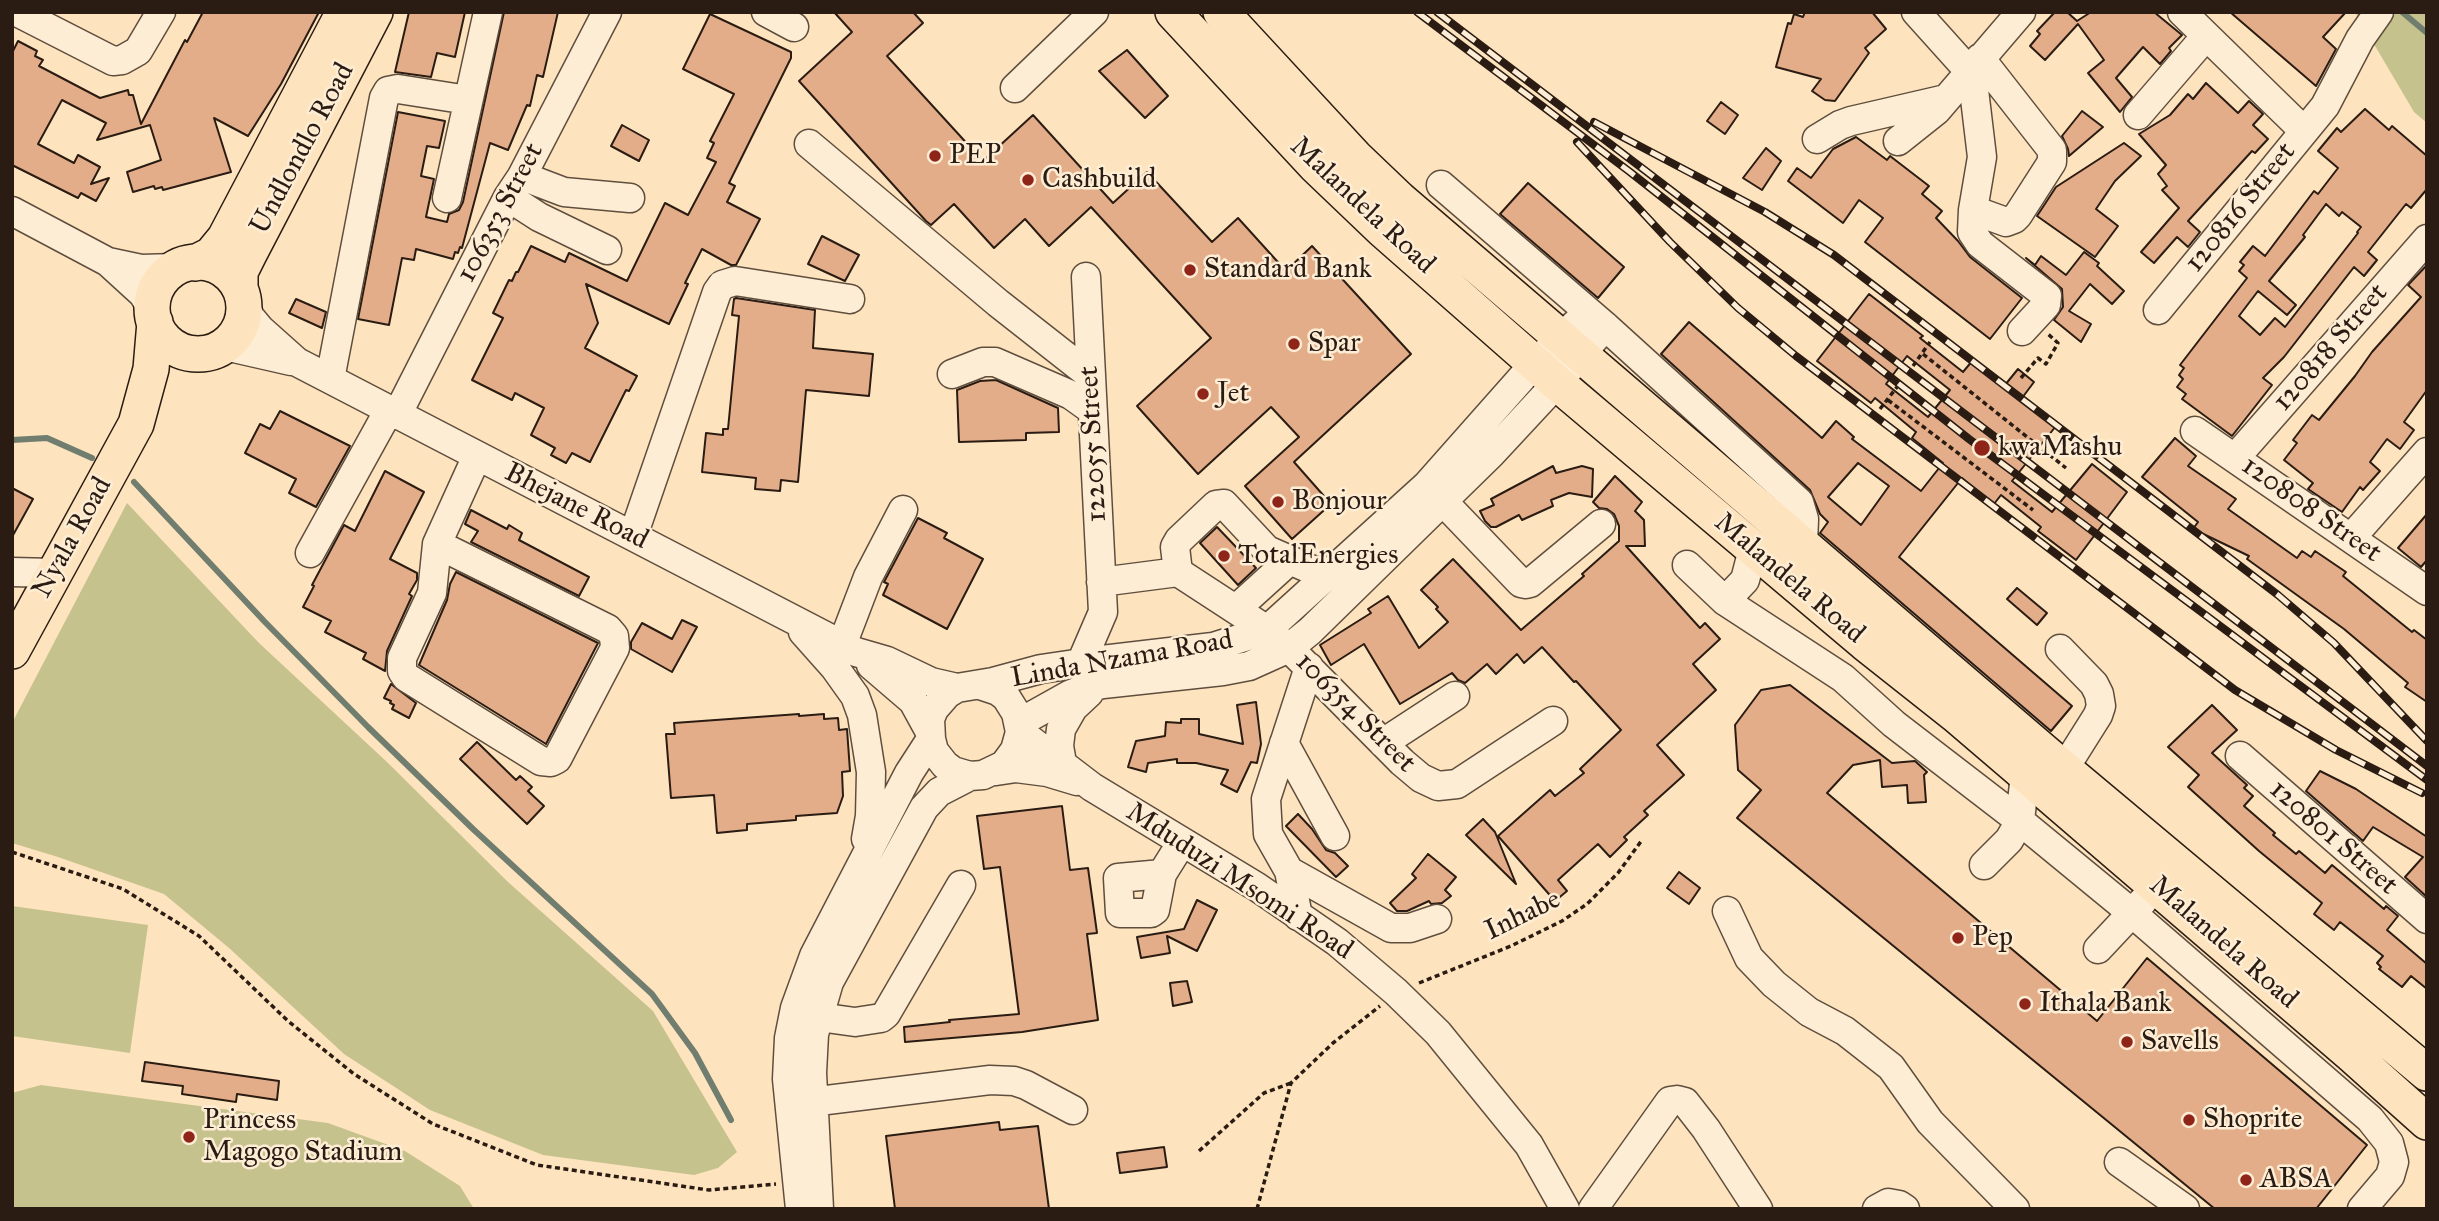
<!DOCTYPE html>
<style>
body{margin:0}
#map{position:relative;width:2439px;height:1221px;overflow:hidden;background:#fee4be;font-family:"IM FELL Great Primer",serif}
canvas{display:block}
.frame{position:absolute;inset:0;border:14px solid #2a1c13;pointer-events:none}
</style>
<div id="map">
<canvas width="2439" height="1221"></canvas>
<div class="frame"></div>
</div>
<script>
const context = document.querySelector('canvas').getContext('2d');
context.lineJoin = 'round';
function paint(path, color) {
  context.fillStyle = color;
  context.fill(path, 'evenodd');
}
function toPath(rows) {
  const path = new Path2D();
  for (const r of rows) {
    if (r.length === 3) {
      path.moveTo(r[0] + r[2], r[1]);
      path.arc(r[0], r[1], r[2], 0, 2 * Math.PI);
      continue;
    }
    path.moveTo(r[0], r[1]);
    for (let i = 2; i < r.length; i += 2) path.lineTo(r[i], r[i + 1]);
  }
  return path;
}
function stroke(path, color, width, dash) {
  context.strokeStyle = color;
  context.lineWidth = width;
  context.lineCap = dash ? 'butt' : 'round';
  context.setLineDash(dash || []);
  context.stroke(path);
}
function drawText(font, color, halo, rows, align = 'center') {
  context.font = font + ' "IM FELL Great Primer",serif';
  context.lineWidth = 5;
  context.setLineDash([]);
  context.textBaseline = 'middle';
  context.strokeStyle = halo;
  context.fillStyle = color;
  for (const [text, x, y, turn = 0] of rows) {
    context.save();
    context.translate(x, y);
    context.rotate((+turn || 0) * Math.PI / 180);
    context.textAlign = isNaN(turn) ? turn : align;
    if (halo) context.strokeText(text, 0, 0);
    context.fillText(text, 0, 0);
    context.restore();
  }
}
paint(toPath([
 [2355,12,2427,12,2427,123,2414,112],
 [127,503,259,643,387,762,508,882,653,1011,737,1152,718,1168,694,1175,543,1155,430,1110,344,1054,229,948,164,894,58,857,12,843,12,723],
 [12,906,148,925,130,1053,12,1036],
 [41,1085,328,1123,405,1151,460,1186,474,1209,12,1209,12,1093]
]), '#c6c28d');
stroke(toPath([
 [2402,12,2427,33],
 [12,440,47,438,92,458],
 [134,482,264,621,368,727,473,829,652,994,695,1053,731,1120]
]), '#717e6f', 6);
const building = toPath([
 [203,12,319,12,281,84,248,136,214,118,231,172,163,190,162,187,155,189,154,186,133,192,127,172,161,160,150,125,97,140,106,123,62,100,38,144,74,163,78,155,100,167,91,184,109,178,96,201,81,193,78,198,12,165,12,53,18,41,37,51,35,56,43,60,39,66,100,98,128,90,129,95,133,95,141,124,185,40,187,42,203,12],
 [409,12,465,12,455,57,437,53,431,77,395,72,409,12],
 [504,12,558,12,543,77,537,75,530,106,527,105,508,150,490,143,462,248,460,247,458,253,455,252,453,259,416,249,414,260,402,258,389,325,358,319,398,112,445,121,439,148,427,146,421,176,434,179,426,217,447,222,449,214,459,210,463,202,504,12],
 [834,12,913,12,923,23,887,56,983,161,1033,115,1113,203,1147,172,1212,242,1238,218,1286,271,1312,246,1411,354,1294,462,1331,504,1292,539,1245,486,1299,437,1271,407,1198,474,1137,406,1211,338,1091,207,1049,246,1025,219,994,248,954,204,931,225,926,221,799,81,852,32,834,12],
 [1805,12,1872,12,1886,29,1865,48,1869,53,1835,101,1825,100,1812,91,1821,79,1776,67,1788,23,1791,24,1794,14,1803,17,1805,12],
 [2055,12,2067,12,2077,21,2091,12,2154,12,2182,35,2169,48,2171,51,2160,64,2143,47,2116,78,2132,97,2120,112,2088,73,2104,60,2078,24,2045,60,2030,46,2040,34,2037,31,2055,12],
 [2230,12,2346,12,2323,37,2336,49,2316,86,2230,12],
 [710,14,791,52,791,58,729,183,735,186,727,202,760,219,736,265,731,265,702,249,685,283,688,284,669,324,586,284,598,323,585,348,637,376,629,391,626,390,590,462,572,453,566,463,551,455,555,448,531,435,544,408,515,393,512,400,472,380,503,318,493,313,509,280,512,281,516,272,518,272,531,246,565,262,569,253,627,281,665,203,688,215,716,162,707,158,714,143,710,141,734,94,683,69,710,14],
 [1127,50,1168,96,1145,118,1099,71,1127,50],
 [2206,83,2238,113,2249,101,2263,114,2253,125,2268,139,2255,153,2252,151,2188,221,2200,232,2188,247,2177,237,2154,263,2141,252,2179,208,2162,190,2167,186,2158,174,2166,165,2139,134,2170,115,2188,94,2193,99,2206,83],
 [1721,102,1738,115,1725,134,1707,121,1721,102],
 [2365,109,2389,130,2392,126,2427,156,2427,189,2411,208,2406,204,2368,252,2377,260,2364,276,2354,267,2284,357,2263,378,2272,385,2232,436,2182,399,2186,394,2177,387,2183,379,2179,375,2184,368,2180,365,2247,278,2239,271,2244,265,2240,262,2253,246,2265,256,2314,191,2318,194,2338,168,2318,151,2337,128,2341,132,2365,109],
 [2326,204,2339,216,2342,212,2361,227,2357,232,2358,233,2285,327,2275,318,2260,335,2239,316,2258,291,2287,315,2296,305,2269,281,2305,237,2303,235,2326,204],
 [2082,111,2103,127,2069,156,2068,149,2062,136,2082,111],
 [622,125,649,140,639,161,611,146,622,125],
 [1856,137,1887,160,1890,156,1929,186,1922,194,1942,211,1936,218,1958,241,1970,257,2022,298,1990,339,1865,242,1883,218,1859,200,1843,223,1788,181,1797,168,1811,178,1833,149,1856,137],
 [2124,143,2141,156,2115,181,2096,209,2118,226,2095,257,2037,216,2056,187,2124,143],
 [1766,148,1781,161,1762,190,1743,178,1766,148],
 [1528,183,1624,267,1598,298,1500,214,1528,183],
 [822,236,859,255,845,281,808,264,822,236],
 [2084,252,2099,263,2097,266,2124,291,2112,304,2090,284,2069,311,2091,324,2081,342,2054,320,2063,307,2062,289,2026,258,2035,265,2041,256,2066,275,2084,252],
 [2427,265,2427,390,2404,422,2414,430,2400,449,2387,439,2370,462,2380,471,2363,490,2360,487,2342,512,2308,489,2313,483,2284,460,2297,443,2293,440,2312,415,2319,420,2355,376,2372,352,2421,297,2408,285,2427,265],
 [1869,294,1923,336,1920,338,1963,372,1973,360,2005,385,2018,369,2034,382,2022,398,2056,426,2012,481,2052,512,2092,464,2127,492,2076,560,2038,531,2041,527,2001,495,1994,504,1962,478,1899,557,2072,706,2051,731,1820,533,1828,522,1820,514,1810,490,1661,354,1689,322,1822,438,1836,421,1854,437,1852,439,1921,491,1943,463,1912,438,1916,432,1875,398,1871,403,1817,361,1869,294],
 [1907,356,1950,390,1928,417,1886,384,1907,356],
 [1858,463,1889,486,1861,525,1828,497,1858,463],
 [736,298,815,310,813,348,873,354,869,396,806,390,798,482,781,480,780,491,755,489,756,478,702,472,706,433,723,435,723,429,728,429,739,316,732,315,734,299,736,298],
 [296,299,326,312,322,328,289,313,296,299],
 [996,380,1058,408,1059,432,1026,433,1026,440,959,442,957,390,980,381,996,380],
 [280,411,350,446,316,507,289,493,296,479,245,453,260,424,270,429,280,411],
 [2175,438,2196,456,2188,466,2236,499,2228,509,2297,558,2302,551,2311,557,2315,551,2346,572,2343,576,2412,632,2414,630,2427,640,2427,702,2405,687,2408,683,2344,629,2247,559,2249,556,2193,529,2198,522,2142,477,2175,438],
 [1553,466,1556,473,1582,466,1593,469,1592,497,1569,493,1551,500,1553,506,1522,520,1519,515,1496,527,1491,527,1485,521,1480,511,1494,505,1491,499,1553,466],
 [385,471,424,492,390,559,417,573,417,580,409,594,412,596,387,651,385,671,363,659,366,653,325,632,331,621,303,607,314,586,312,585,344,525,355,531,385,471],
 [1615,476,1642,502,1635,511,1644,520,1645,546,1626,546,1700,628,1705,623,1720,639,1693,664,1716,690,1657,745,1684,775,1644,811,1648,815,1624,837,1627,840,1610,857,1598,844,1558,880,1567,891,1555,901,1498,836,1550,790,1555,796,1584,773,1580,769,1621,730,1576,681,1574,682,1542,647,1524,663,1517,654,1496,674,1487,664,1465,683,1458,680,1452,673,1400,704,1364,644,1331,665,1320,645,1371,613,1368,609,1388,596,1419,648,1448,622,1436,609,1438,607,1421,590,1453,559,1521,630,1584,576,1582,574,1619,541,1619,526,1614,514,1607,509,1599,508,1593,502,1615,476],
 [12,488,33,499,12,537,12,488],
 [471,510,507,529,509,525,522,533,519,540,589,577,579,596,471,542,478,531,465,524,471,510],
 [2427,514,2427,560,2421,567,2398,548,2427,514],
 [918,518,947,533,944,538,983,559,947,629,883,595,888,584,884,582,918,518],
 [1217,527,1256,568,1238,585,1200,543,1217,527],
 [456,572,598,643,546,744,419,665,447,600,450,584,456,572],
 [2017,588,2047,613,2037,625,2007,599,2017,588],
 [682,620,697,627,672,672,631,649,631,642,642,623,672,639,682,620],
 [391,684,416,703,409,718,392,709,394,705,390,703,391,701,384,698,391,684],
 [1790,685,1892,763,1915,761,1927,772,1924,775,1926,802,1908,803,1907,785,1882,787,1880,760,1853,765,1827,793,2097,1021,2147,958,2367,1145,2316,1209,2215,1209,1737,818,1761,790,1738,770,1735,725,1761,690,1790,685],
 [1256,702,1261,744,1257,763,1251,762,1237,792,1221,784,1228,770,1196,763,1177,763,1177,759,1148,763,1146,772,1128,767,1136,741,1165,736,1166,722,1181,723,1181,719,1199,719,1199,734,1243,744,1237,705,1256,702],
 [2212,705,2237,730,2212,753,2247,785,2244,788,2253,796,2244,806,2275,833,2273,835,2296,854,2299,851,2325,873,2332,865,2384,909,2386,906,2398,916,2387,930,2427,964,2427,989,2411,976,2402,987,2379,969,2381,967,2377,963,2383,956,2340,922,2334,930,2314,914,2322,903,2259,851,2188,787,2199,775,2168,747,2212,705],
 [799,714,799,716,824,714,824,719,838,718,839,730,847,729,850,771,842,772,843,796,837,813,796,816,796,820,747,824,747,830,717,833,714,795,671,798,666,734,675,734,674,723,799,714],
 [477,742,516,780,520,776,532,787,528,791,544,806,527,824,460,759,477,742],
 [2320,771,2356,789,2427,837,2427,897,2405,877,2423,857,2373,827,2363,841,2306,791,2320,771],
 [1062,806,1070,870,1088,868,1097,933,1087,934,1098,1020,1022,1032,905,1042,904,1027,950,1022,949,1020,1019,1014,1000,867,984,869,977,816,1062,806],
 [1298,814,1312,829,1326,850,1335,853,1348,866,1336,877,1286,826,1298,814],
 [1483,819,1495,832,1516,884,1466,835,1483,819],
 [1428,854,1456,877,1445,890,1451,896,1442,903,1431,904,1429,901,1407,911,1397,911,1390,903,1416,878,1412,874,1428,854],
 [1679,872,1700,888,1689,904,1667,888,1679,872],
 [1197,900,1217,910,1197,951,1167,936,1170,953,1141,958,1137,937,1184,929,1197,900],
 [1187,981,1192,1002,1173,1006,1170,983,1187,981],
 [145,1062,279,1081,277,1100,237,1094,236,1102,182,1094,183,1086,142,1081,145,1062],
 [999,1122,1000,1130,1038,1126,1049,1209,895,1209,886,1136,999,1122],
 [1164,1147,1167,1167,1120,1173,1117,1153,1164,1147]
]);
paint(building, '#e3ad89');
stroke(building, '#2a1c13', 2);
const minor = toPath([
 [17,12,113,61,122,60,138,51,161,12],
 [766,12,794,27],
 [1916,12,1969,71,1974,90,1982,157,1973,210,2006,222,2014,219,2018,215,2052,162,2052,150,1980,58],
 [2182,12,2304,131],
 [1015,88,1094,12],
 [2138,115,2206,36],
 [1817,139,1840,125,1851,121,1946,99],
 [1898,141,1937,110,2021,12],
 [809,144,998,303,1091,376],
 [522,176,564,192,630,198],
 [1441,185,1605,326,1799,502,1804,519,1803,545],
 [508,197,539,217,607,250],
 [447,198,488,12],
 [1973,210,1972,232,1980,244,2047,296,2046,305,2022,331],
 [12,211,108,262,143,294,153,311],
 [108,262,141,269,175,268],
 [243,300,250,317,260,329,297,362,856,652,887,661,931,682,957,688],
 [2158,310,2325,106,2360,39,2379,12],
 [225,346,291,361],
 [952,374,983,362,995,362,1071,395,1092,410],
 [330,379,384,98,388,91,398,89,468,100],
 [397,415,508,197,522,176,607,12],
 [2195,431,2427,591],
 [2236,457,2427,239],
 [1431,489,1521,583,1526,584,1530,583,1601,524],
 [633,536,717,292,722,285,735,281,850,299],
 [2351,538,2427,452],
 [437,544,608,629,614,636,615,648,557,759,551,762,541,761,406,677,402,671,402,658,432,593,437,544,477,456],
 [1753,549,1745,580,1725,601,1843,678,1894,724,2020,821,2132,913,2370,1119,2389,1143,2394,1162,2390,1176,2362,1209],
 [310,553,389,410],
 [1687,565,1725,601],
 [12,572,54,573],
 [1326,576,1267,550,1224,504,1216,505,1179,540,1175,547,1178,572,1267,630,1289,648,1402,762,1421,778,1438,786,1457,784,1553,721],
 [1101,582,1178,572],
 [1236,609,1290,560],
 [803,632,835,668,855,696,862,715,871,772,870,816,866,839],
 [842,645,868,577,903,510],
 [2060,649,2094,684,2099,694,2101,706,2098,715,2064,769],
 [1081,663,1103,612,1086,277],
 [871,665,913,701,930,732],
 [980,685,998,691,1006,697,1016,713,1020,732,1015,750,1004,765,983,775,970,776,953,771,945,765,934,751,931,739,930,719,934,709,947,694,957,688,993,682,1041,669,1102,660,1213,647,1267,630,1427,485,1535,363,1588,312],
 [1019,723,1071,694,1087,688,1103,684,1223,671,1249,666,1289,648,1310,631,1491,454,1557,383,1605,326],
 [1020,732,1092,787,1257,887,1337,942,1396,992,1438,1033,1529,1145,1565,1209],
 [1284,743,1335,836],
 [1383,743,1455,696],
 [2240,756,2427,919],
 [1062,763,1059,746,1061,729,1073,708,1089,693],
 [996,771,1016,768,1047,772,1077,781],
 [1984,865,2009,840,2020,821,2025,774],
 [1289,871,1391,928,1410,928,1437,919],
 [1162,874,1118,878,1120,913,1151,913,1155,910,1162,874,1182,842],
 [1727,911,1749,958,1774,984,1809,1012,1845,1031,1891,1067,1930,1122,2015,1209],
 [1298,916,1289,871,1268,834,1266,799,1309,667],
 [2098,949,2143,901],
 [804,1011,819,1017,855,1022,881,1018,886,1014,961,885],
 [794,1104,990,1080,1014,1081,1026,1085,1073,1110],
 [2119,1162,2185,1209],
 [800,1209,787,1079,789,1038,795,1008,814,956,909,773,931,739],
 [819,1209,812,1073,814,1034,829,982,924,808,939,792,970,776],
 [1593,1209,1670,1101,1677,1100,1685,1102,1706,1129,1758,1209],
 [1877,1209,1888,1203,1899,1205,1905,1209]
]);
const major = toPath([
 [1173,12,1316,166,1383,230,1557,383,1865,643,1956,715,2025,774,2351,1054,2427,1122],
 [1221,12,1355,157,1399,199,2064,769,2427,1073],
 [198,308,46],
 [195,263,211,255,225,238,344,12],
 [240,289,240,272,249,254,375,12],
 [12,651,136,424,151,369,155,322]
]);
stroke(minor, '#5f4e3e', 31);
stroke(major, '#2a1c13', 38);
stroke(toPath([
 [1923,354,2066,468],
 [1913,366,1930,342],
 [2021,378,2038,358,2046,364,2058,343,2048,334],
 [1888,400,2033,510],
 [1880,409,1897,387],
 [12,852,123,889,199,936,288,1021,354,1074,433,1124,537,1165,709,1190,776,1184],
 [1419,983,1511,946,1562,921,1587,904,1618,873,1642,840],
 [1199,1151,1264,1093,1291,1083],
 [1257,1209,1291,1083,1333,1043,1380,1006]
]), '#2a1c13', 3.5, [5, 3.5]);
stroke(minor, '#feedd5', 28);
stroke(major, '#fee4be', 35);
const rail = toPath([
 [1417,12,1630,172,1969,439,2427,780],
 [1437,12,2427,766],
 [1594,122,1765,212,1834,255,2278,595,2334,643,2427,741],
 [1577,142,1670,242,1738,308,1796,356,2235,690,2336,750,2422,793]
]);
stroke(rail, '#2a1c13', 8);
stroke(rail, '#feedd5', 5, [16]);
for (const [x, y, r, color] of [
 [935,156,7,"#8f2418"],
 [1028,180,7,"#8f2418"],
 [1190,270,7,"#8f2418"],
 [1294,344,7,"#8f2418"],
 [1203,394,7,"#8f2418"],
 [1982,448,9,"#8f2418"],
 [1278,502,7,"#8f2418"],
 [1224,556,7,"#8f2418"],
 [1958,938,7,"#8f2418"],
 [2025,1004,7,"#8f2418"],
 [2127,1042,7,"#8f2418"],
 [2189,1120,7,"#8f2418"],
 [189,1137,7,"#8f2418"],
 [2246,1180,7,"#8f2418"]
]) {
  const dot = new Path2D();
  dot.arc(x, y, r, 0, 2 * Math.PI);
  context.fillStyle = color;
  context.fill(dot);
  stroke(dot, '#feedd5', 2.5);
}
drawText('28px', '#2a1c13', '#feedd5', [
 ["Undlondlo Road",303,149,-62],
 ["Malandela Road",1362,206,43],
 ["120816 Street",2241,208,-51],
 ["106353 Street",501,213,-62],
 ["120818 Street",2331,348,-49],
 ["122055 Street",1094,444,-93],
 ["Bhejane Road",576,507,27],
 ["120808 Street",2311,510,35],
 ["Nyala Road",73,538,-61],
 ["Malandela Road",1789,579,40],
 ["Linda Nzama Road",1122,660,-10],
 ["106354 Street",1355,713,45],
 ["120801 Street",2333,838,41],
 ["Mduduzi Msomi Road",1239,882,33],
 ["Inhabe",1523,916,-26],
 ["Malandela Road",2223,943,41]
]);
drawText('28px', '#2a1c13', '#feedd5', [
 ["PEP",949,156],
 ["Cashbuild",1042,180],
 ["Standard Bank",1204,270],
 ["Spar",1308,344],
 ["Jet",1217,394],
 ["kwaMashu",1998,448],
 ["Bonjour",1292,502],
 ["TotalEnergies",1238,556],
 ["Pep",1972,938],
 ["Ithala Bank",2039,1004],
 ["Savells",2141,1042],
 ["Shoprite",2203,1120],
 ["Princess",203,1121],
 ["Magogo Stadium",203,1153],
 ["ABSA",2260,1180]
], 'left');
</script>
